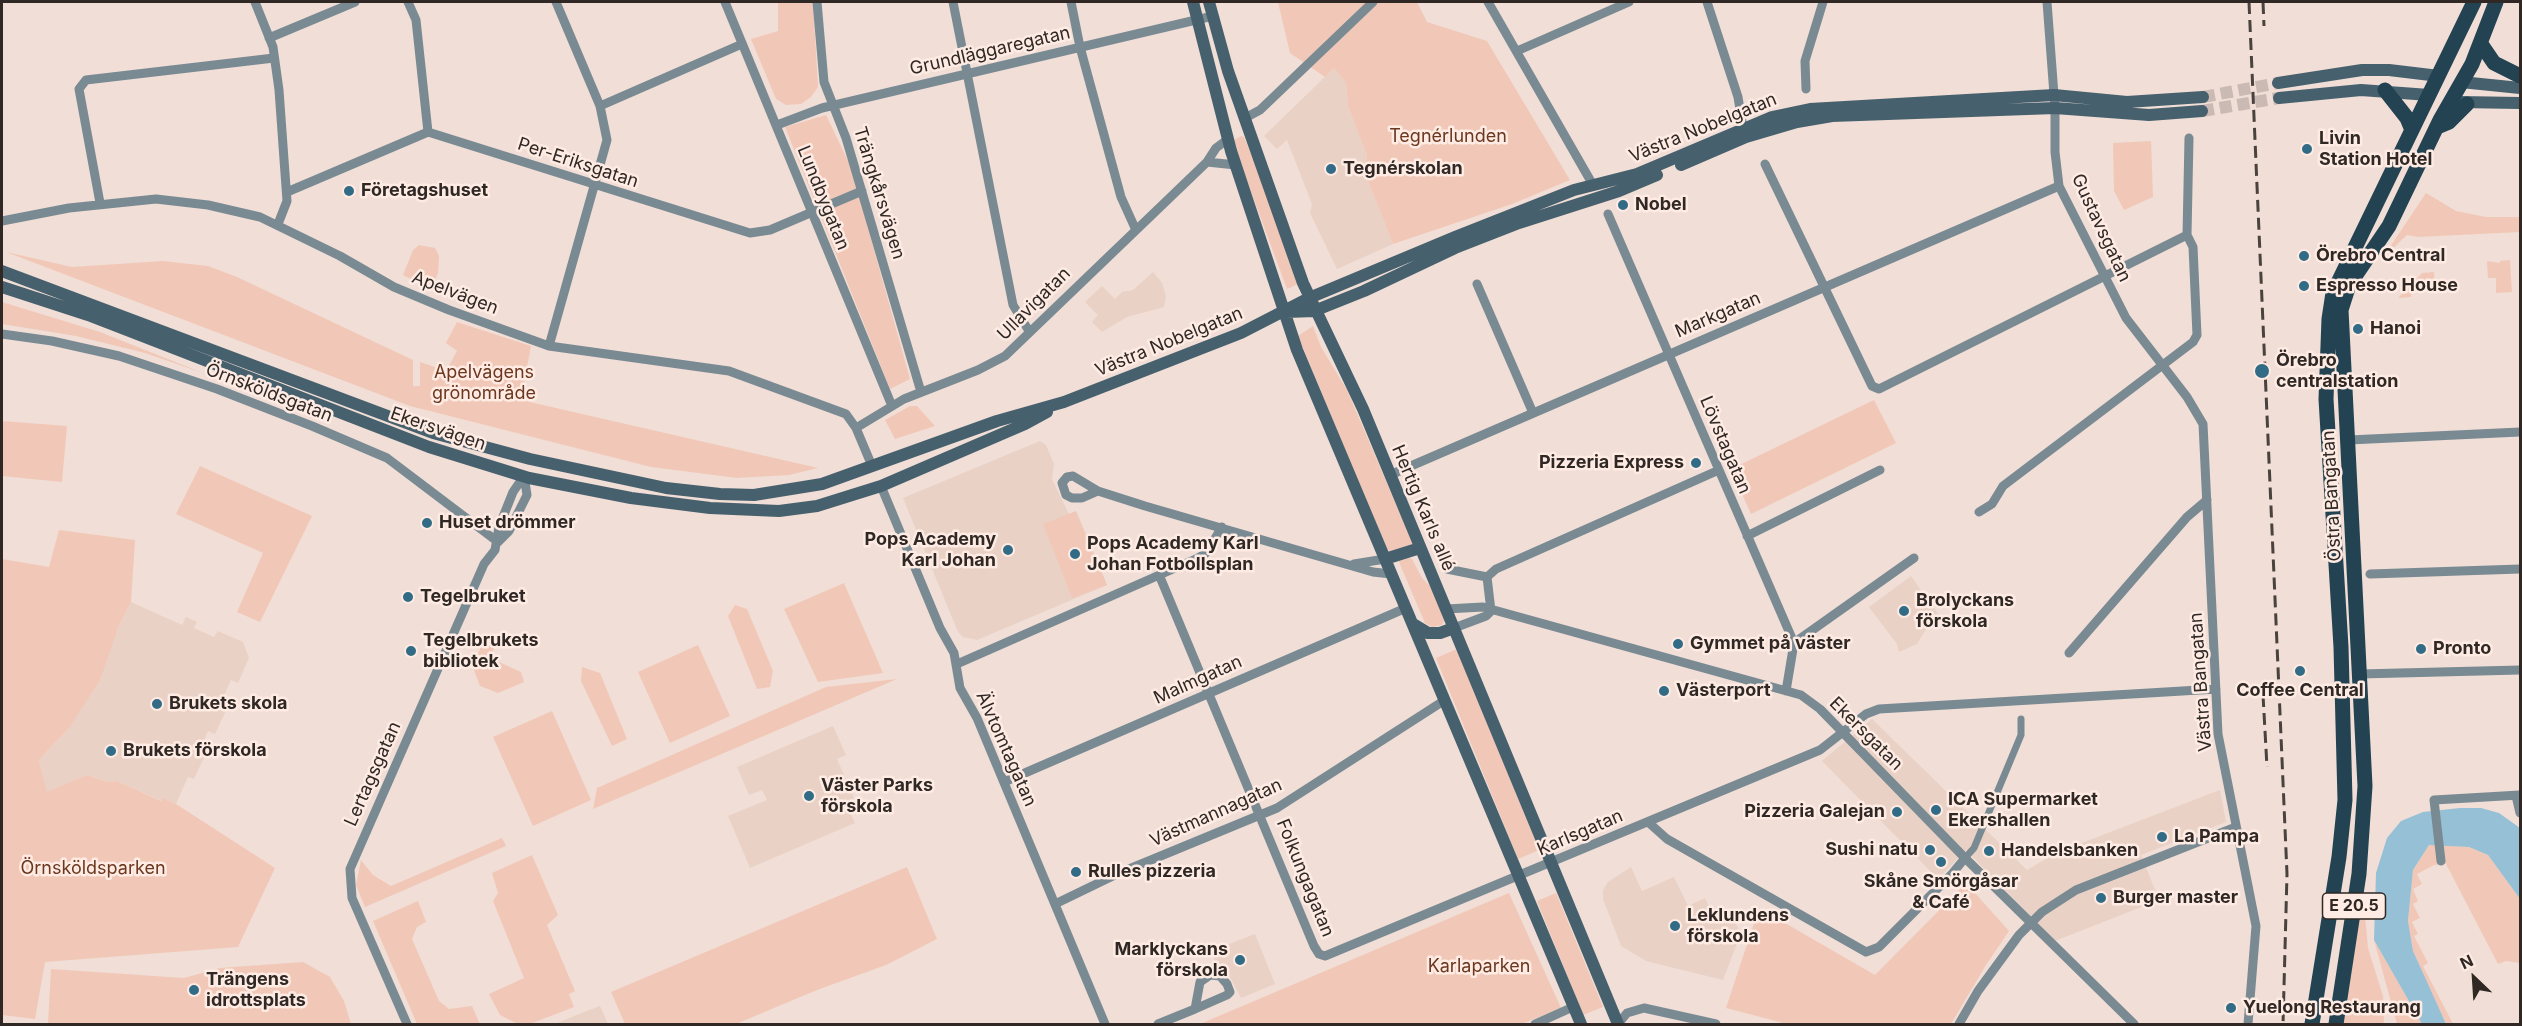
<!DOCTYPE html>
<meta charset="utf-8">
<style>
body{margin:0}
#map{position:relative;width:2522px;height:1026px;overflow:hidden;background:#f1ded6;font-family:Inter,sans-serif}
canvas{display:block}
.frame{position:absolute;inset:0;border:3px solid #2f2825;pointer-events:none}
.north{position:absolute;left:2444px;top:948px;width:60px;height:60px;-webkit-text-stroke:4px #feebe3;paint-order:stroke;rotate:335deg;font-size:16px;font-weight:700;line-height:24px;text-align:center;color:#2f2825}
.north::after{content:'';display:block;margin:auto;width:21px;height:27px;background:#2f2825;clip-path:polygon(50% 0,100% 100%,50% 72%,0 100%)}
</style>
<div id="map">
<canvas width="2522" height="1026"></canvas>
<div class="frame"></div>
<div class="north">N</div>
</div>
<script>
const context = document.querySelector('canvas').getContext('2d');
context.lineJoin = 'round';
function paint(path, color) {
  context.fillStyle = color;
  context.fill(path, 'evenodd');
}
function toPath(rows) {
  const path = new Path2D();
  for (const r of rows) {
    path.moveTo(r[0], r[1]);
    for (let i = 2; i < r.length; i += 2) path.lineTo(r[i], r[i + 1]);
  }
  return path;
}
function stroke(path, color, width, dash) {
  context.strokeStyle = color;
  context.lineWidth = width;
  context.lineCap = dash ? 'butt' : 'round';
  context.setLineDash(dash || []);
  context.stroke(path);
}
function drawText(font, color, halo, rows, align = 'center') {
  context.font = font + ' Inter,sans-serif';
  context.lineWidth = 5;
  context.setLineDash([]);
  context.textBaseline = 'middle';
  context.strokeStyle = halo;
  context.fillStyle = color;
  for (const [text, x, y, turn = 0] of rows) {
    context.save();
    context.translate(x, y);
    context.rotate((+turn || 0) * Math.PI / 180);
    context.textAlign = isNaN(turn) ? turn : align;
    if (halo) context.strokeText(text, 0, 0);
    context.fillText(text, 0, 0);
    context.restore();
  }
}
paint(toPath([
 [1334,68,1346,83,1348,106,1367,156,1364,171,1393,244,1337,269,1310,213,1312,204,1287,140,1277,149,1264,136],
 [1153,272,1162,283,1166,296,1164,307,1127,317,1102,332,1092,322,1098,315,1085,302,1102,286,1115,299,1122,292,1133,290],
 [1040,441,1046,445,1054,464,1052,479,1069,514,1076,511,1107,585,977,640,963,637,958,632,903,498],
 [1911,576,1939,615,1933,618,1917,644,1899,652,1897,644,1869,607],
 [131,602,182,625,186,617,197,622,194,628,214,637,218,631,243,642,249,658,238,683,231,680,221,702,228,706,215,734,208,731,201,748,207,751,194,779,188,777,176,804,163,798,162,801,117,781,108,782,88,775,47,793,39,760,69,728],
 [1872,719,2027,870,2058,852,2220,790,2226,822,2141,855,2159,900,2055,941,1966,850,1938,879,1822,761],
 [833,726,846,755,837,759,854,798,845,802,855,823,750,868,728,816,767,800,762,790,749,795,737,767],
 [1631,867,1642,891,1674,877,1688,906,1705,898,1708,905,1733,919,1741,933,1723,980,1646,961,1621,946,1603,899,1603,890,1608,882],
 [1255,934,1275,984,1241,998,1228,973,1218,969,1211,951],
 [600,1006,608,1024,555,1024,579,1014]
]), '#ead1c5');
paint(toPath([
 [778,2,813,2,818,87,811,97,801,104,786,105,776,99,751,39,778,31],
 [1278,2,1417,2,1427,22,1487,41,1570,180,1512,204,1393,244,1364,171,1367,156,1348,106,1346,83,1334,68,1325,77,1290,53],
 [826,115,851,167,910,379,890,389,785,127],
 [1241,136,1244,137,1265,188,1298,284,1287,289,1240,162,1234,140],
 [2151,141,2153,197,2124,210,2114,191,2113,143],
 [2426,193,2456,211,2486,217,2520,217,2520,232,2418,237,2407,235,2390,251,2388,250],
 [419,245,435,248,439,256,438,273,431,290,403,275,413,250],
 [6,252,72,267,163,261,208,266,237,277,413,360,413,386,420,386,420,362,446,371,457,351,446,343,457,322,531,346,521,400,818,468,789,475,737,478,651,467,410,406],
 [2510,260,2512,292,2496,293,2496,278,2488,278,2487,261,2500,263,2500,261],
 [2434,272,2435,289,2411,290,2411,297,2398,298,2422,273],
 [2,302,100,332,203,373,145,353,76,336,2,324],
 [1313,326,1321,347,1347,390,1413,544,1390,551,1386,549,1298,336],
 [1874,400,1896,443,1751,514,1731,469],
 [910,406,917,406,935,426,895,439,885,420],
 [2,421,67,426,62,482,2,476],
 [200,466,312,516,260,622,237,612,263,553,176,514],
 [1076,511,1107,585,1072,598,1043,524],
 [59,530,135,540,131,602,118,628,100,680,69,728,39,760,47,792,87,775,108,782,117,781,161,801,163,798,176,804,275,868,238,947,45,962,35,1019,2,1015,2,559,49,567],
 [1408,557,1412,559,1422,578,1433,589,1444,621,1442,625,1432,627,1425,623,1399,562,1400,558],
 [844,583,883,673,818,682,784,609],
 [735,605,747,609,773,671,770,687,757,689,728,616],
 [488,633,499,637,490,658,521,672,524,682,498,693,480,686,472,665],
 [698,645,730,716,670,743,638,672],
 [1457,649,1539,850,1518,859,1436,658],
 [582,667,600,673,627,739,612,746,581,681],
 [897,679,593,809,597,788,826,687],
 [552,711,591,800,533,826,493,737],
 [502,838,506,846,365,907,356,885,361,860,373,875,391,886],
 [2433,844,2469,847,2488,855,2520,899,2520,963,2506,961,2498,964,2446,864,2434,865,2417,874,2422,884,2413,889,2418,901,2413,904,2420,918,2412,922,2418,934,2414,936,2428,963,2423,966,2453,1024,2446,1024,2426,983,2413,951,2408,921,2413,870,2429,845],
 [532,855,558,915,547,925,575,991,569,994,574,1007,530,1024,518,1024,500,1015,489,994,524,978,493,901,498,893,492,873],
 [907,867,937,939,886,965,817,990,736,1024,625,1024,611,992],
 [1966,883,2009,931,1986,965,1951,1024,1787,1024,1726,1008,1759,908,1875,975],
 [1509,893,1561,1008,1522,1024,1200,1024],
 [1556,893,1603,1007,1583,1015,1537,901],
 [418,901,426,922,417,927,412,939,439,1001,449,1009,472,1006,480,1024,417,1024,373,921],
 [2360,904,2364,905,2368,948,2383,996,2384,1024,2341,1024],
 [2374,940,2422,1024,2397,1024],
 [303,962,330,977,344,1001,351,1024,48,1024,51,969,184,978,220,968]
]), '#f1c8b7');
paint(toPath([
 [2460,808,2481,808,2499,813,2520,828,2520,899,2488,855,2469,847,2429,845,2413,870,2408,921,2413,951,2446,1024,2422,1024,2374,940,2376,873,2387,838,2401,821,2423,812]
]), '#96c0d5');
stroke(toPath([
 [2203,97,2278,83],
 [2202,111,2279,98]
]), '#cabab3', 12, [12, 6]);
stroke(toPath([
 [1965,858,1974,848,2021,735,2021,719]
]), '#798a93', 7);
stroke(toPath([
 [255,2,273,47,279,90,287,201,278,224],
 [408,2,416,20,428,132],
 [725,2,892,406],
 [817,2,824,82,846,138,921,392],
 [953,2,1013,305,1029,331],
 [1071,2,1080,47,1121,197,1135,228],
 [1488,2,1593,185],
 [1707,2,1738,97,1743,128],
 [2047,2,2055,108,2055,152,2059,186,2126,318,2187,397,2203,424,2218,734,2256,926,2248,1024],
 [269,38,355,2],
 [1517,51,1629,2],
 [1806,89,1805,61,1823,2],
 [600,106,742,44],
 [1245,118,1260,110,1373,2],
 [777,125,822,108,1213,16],
 [1207,162,1236,165],
 [1765,164,1872,386,1879,389,2187,235],
 [287,192,428,132,750,233,770,230,862,191],
 [100,203,79,89,86,80,274,58],
 [1608,214,1794,643,1786,691],
 [2,221,69,208,156,199,208,205,260,217,340,256,394,287,449,310,549,346,729,371,846,414,856,428,872,466],
 [1477,284,1533,413],
 [2,334,52,341,119,356,217,389,312,426,387,458,498,542],
 [549,346,607,140,600,106,556,2],
 [856,428,904,399,978,370,1005,356,1207,162,1216,148,1228,139],
 [2349,440,2520,432],
 [1390,475,2059,186],
 [881,486,940,628,954,653,960,688,977,718,1105,1024],
 [1098,491,1082,498,1072,498,1066,495,1062,483,1067,477,1073,476,1098,491,1145,506,1373,572,1391,574],
 [1979,512,1992,504,2003,486,2193,342,2197,335,2193,247,2187,235,2189,138],
 [1747,536,1880,470],
 [498,542,509,531,527,495,524,476],
 [1354,564,1385,559],
 [1447,569,1487,577],
 [2370,574,2520,569],
 [1160,577,1314,946,1319,954,1325,956,1820,750,1866,714,1879,709,2216,689],
 [1446,609,1483,607,1801,695,1820,709,1965,858,2134,1024],
 [1491,611,1487,577,1496,569,1719,470],
 [1454,628,1486,616,1491,611],
 [1794,643,1914,558],
 [2069,653,2187,517,2207,500],
 [957,664,1198,558,1206,553,1222,527],
 [2360,674,2520,670],
 [1004,782,1406,608],
 [2516,796,2520,813],
 [1648,822,1667,839,1866,952,1879,947,1951,875,1965,858],
 [2441,861,2434,800,2520,795],
 [1055,904,1117,874,1277,808,1445,700],
 [407,1024,352,898,350,869,484,564,495,550,499,527,513,492,524,476],
 [1158,1024,1195,1009,1227,995,1230,992,1227,984,1220,976,1210,975,1200,982,1195,1009],
 [1535,1024,1573,1007],
 [1618,1024,1627,1013,1644,1008,1716,1024],
 [1959,1024,1978,991,2019,935,2042,912,2076,890,2236,827]
]), '#798a93', 9);
stroke(toPath([
 [1193,2,1231,151,1297,350,1581,1024],
 [1209,2,1228,71,1303,283,1363,409,1618,1024],
 [2461,82,2520,88],
 [2278,83,2362,70,2389,70,2439,76],
 [2279,98,2361,90,2429,95],
 [2459,102,2520,103],
 [1681,165,1746,137,1797,122,1832,116,2055,108,2149,115,2202,111],
 [2,271,433,433,530,459,666,488,720,494,754,495,822,484,997,421,1064,402,1241,333,1309,298,1455,237,1574,190,1637,174,1772,117,1810,109,2054,95,2127,102,2203,97],
 [2,287,88,315,429,447,529,478,631,498,710,508,779,511,817,506,881,486,1025,424,1047,412],
 [1287,312,1314,311,1364,291,1455,248,1519,223,1619,191,1657,175],
 [1385,559,1420,548],
 [1413,624,1428,633,1440,633,1454,628]
]), '#47606d', 12);
stroke(toPath([
 [2481,44,2494,63,2520,76],
 [2385,90,2407,118,2412,130],
 [2437,127,2449,122,2467,104],
 [2312,1024,2339,857,2345,800,2341,647,2326,399,2329,319,2333,293,2474,2],
 [2336,1024,2359,874,2365,786,2341,310,2349,285,2389,226,2440,120,2472,64,2496,2]
]), '#234352', 15);
stroke(toPath([
 [2249,2,2287,874,2283,1024],
 [2263,2,2264,26],
 [2263,695,2267,767]
]), '#4a423e', 3, [12, 6]);
for (const [x, y, r, color] of [
 [2307,149,6,"#326b85"],
 [1331,169,6,"#326b85"],
 [349,191,6,"#326b85"],
 [1623,205,6,"#326b85"],
 [2304,256,6,"#326b85"],
 [2304,286,6,"#326b85"],
 [2358,329,6,"#326b85"],
 [2262,371,8,"#326b85"],
 [1696,463,6,"#326b85"],
 [427,523,6,"#326b85"],
 [1008,550,6,"#326b85"],
 [1075,554,6,"#326b85"],
 [408,597,6,"#326b85"],
 [1904,611,6,"#326b85"],
 [1678,644,6,"#326b85"],
 [2421,649,6,"#326b85"],
 [411,651,6,"#326b85"],
 [2300,671,6,"#326b85"],
 [1664,691,6,"#326b85"],
 [157,704,6,"#326b85"],
 [111,751,6,"#326b85"],
 [809,796,6,"#326b85"],
 [1936,810,6,"#326b85"],
 [1897,812,6,"#326b85"],
 [2162,837,6,"#326b85"],
 [1930,850,6,"#326b85"],
 [1989,851,6,"#326b85"],
 [1941,862,6,"#326b85"],
 [1076,872,6,"#326b85"],
 [2101,898,6,"#326b85"],
 [1675,926,6,"#326b85"],
 [1240,960,6,"#326b85"],
 [194,990,6,"#326b85"],
 [2231,1008,6,"#326b85"]
]) {
  const dot = new Path2D();
  dot.arc(x, y, r, 0, 2 * Math.PI);
  context.fillStyle = color;
  context.fill(dot);
  stroke(dot, '#feebe3', 2);
}
for (const [x, y, w] of [
 [2354,906,63]
]) {
  const box = new Path2D();
  box.roundRect(x - w / 2, y - 13, w, 26, 4.5);
  context.fillStyle = '#feebe3';
  context.fill(box);
  stroke(box, '#2f2825', 1.5);
}
drawText('bold 16px', '#2f2825', null, [
 ["E 20.5",2354,906]
]);
drawText('18px', '#2f2825', '#feebe3', [
 ["Grundläggaregatan",990,51,-13],
 ["Västra Nobelgatan",1703,128,-22],
 ["Per-Eriksgatan",578,163,18],
 ["Trängkårsvägen",879,193,73],
 ["Lundbygatan",823,198,68],
 ["Gustavsgatan",2101,228,65],
 ["Apelvägen",455,293,21],
 ["Ullavigatan",1034,304,-45],
 ["Markgatan",1718,315,-23],
 ["Västra Nobelgatan",1169,342,-22],
 ["Örnsköldsgatan",269,393,21],
 ["Ekersvägen",438,429,19],
 ["Lövstagatan",1725,445,67],
 ["Östra Bangatan",2332,496,-93],
 ["Hertig Karls allé",1423,508,67],
 ["Malmgatan",1198,680,-24],
 ["Västra Bangatan",2201,682,-94],
 ["Ekersgatan",1866,734,45],
 ["Älvtomtagatan",1006,749,66],
 ["Lertagsgatan",373,774,-66],
 ["Västmannagatan",1216,813,-24],
 ["Karlsgatan",1580,833,-23],
 ["Folkungagatan",1305,878,68]
]);
drawText('18px', '#6c371f', '#feebe3', [
 ["Tegnérlunden",1448,137],
 ["Apelvägens",484,373],
 ["grönområde",484,394],
 ["Örnsköldsparken",93,869],
 ["Karlaparken",1479,967]
]);
drawText('bold 18px', '#2f2825', '#feebe3', [
 ["Livin",2319,139],
 ["Station Hotel",2319,160],
 ["Tegnérskolan",1343,169],
 ["Företagshuset",361,191],
 ["Nobel",1635,205],
 ["Örebro Central",2316,256],
 ["Espresso House",2316,286],
 ["Hanoi",2370,329],
 ["Örebro",2276,361],
 ["centralstation",2276,382],
 ["Pizzeria Express",1684,463,"right"],
 ["Huset drömmer",439,523],
 ["Pops Academy",996,540,"right"],
 ["Karl Johan",996,561,"right"],
 ["Pops Academy Karl",1087,544],
 ["Johan Fotbollsplan",1087,565],
 ["Tegelbruket",420,597],
 ["Brolyckans",1916,601],
 ["förskola",1916,622],
 ["Tegelbrukets",423,641],
 ["bibliotek",423,662],
 ["Gymmet på väster",1690,644],
 ["Pronto",2433,649],
 ["Västerport",1676,691],
 ["Coffee Central",2300,691,"center"],
 ["Brukets skola",169,704],
 ["Brukets förskola",123,751],
 ["Väster Parks",821,786],
 ["förskola",821,807],
 ["ICA Supermarket",1948,800],
 ["Ekershallen",1948,821],
 ["Pizzeria Galejan",1885,812,"right"],
 ["La Pampa",2174,837],
 ["Sushi natu",1918,850,"right"],
 ["Handelsbanken",2001,851],
 ["Rulles pizzeria",1088,872],
 ["Skåne Smörgåsar",1941,882,"center"],
 ["& Café",1941,903,"center"],
 ["Burger master",2113,898],
 ["Leklundens",1687,916],
 ["förskola",1687,937],
 ["Marklyckans",1228,950,"right"],
 ["förskola",1228,971,"right"],
 ["Trängens",206,980],
 ["idrottsplats",206,1001],
 ["Yuelong Restaurang",2243,1008]
], 'left');
</script>
